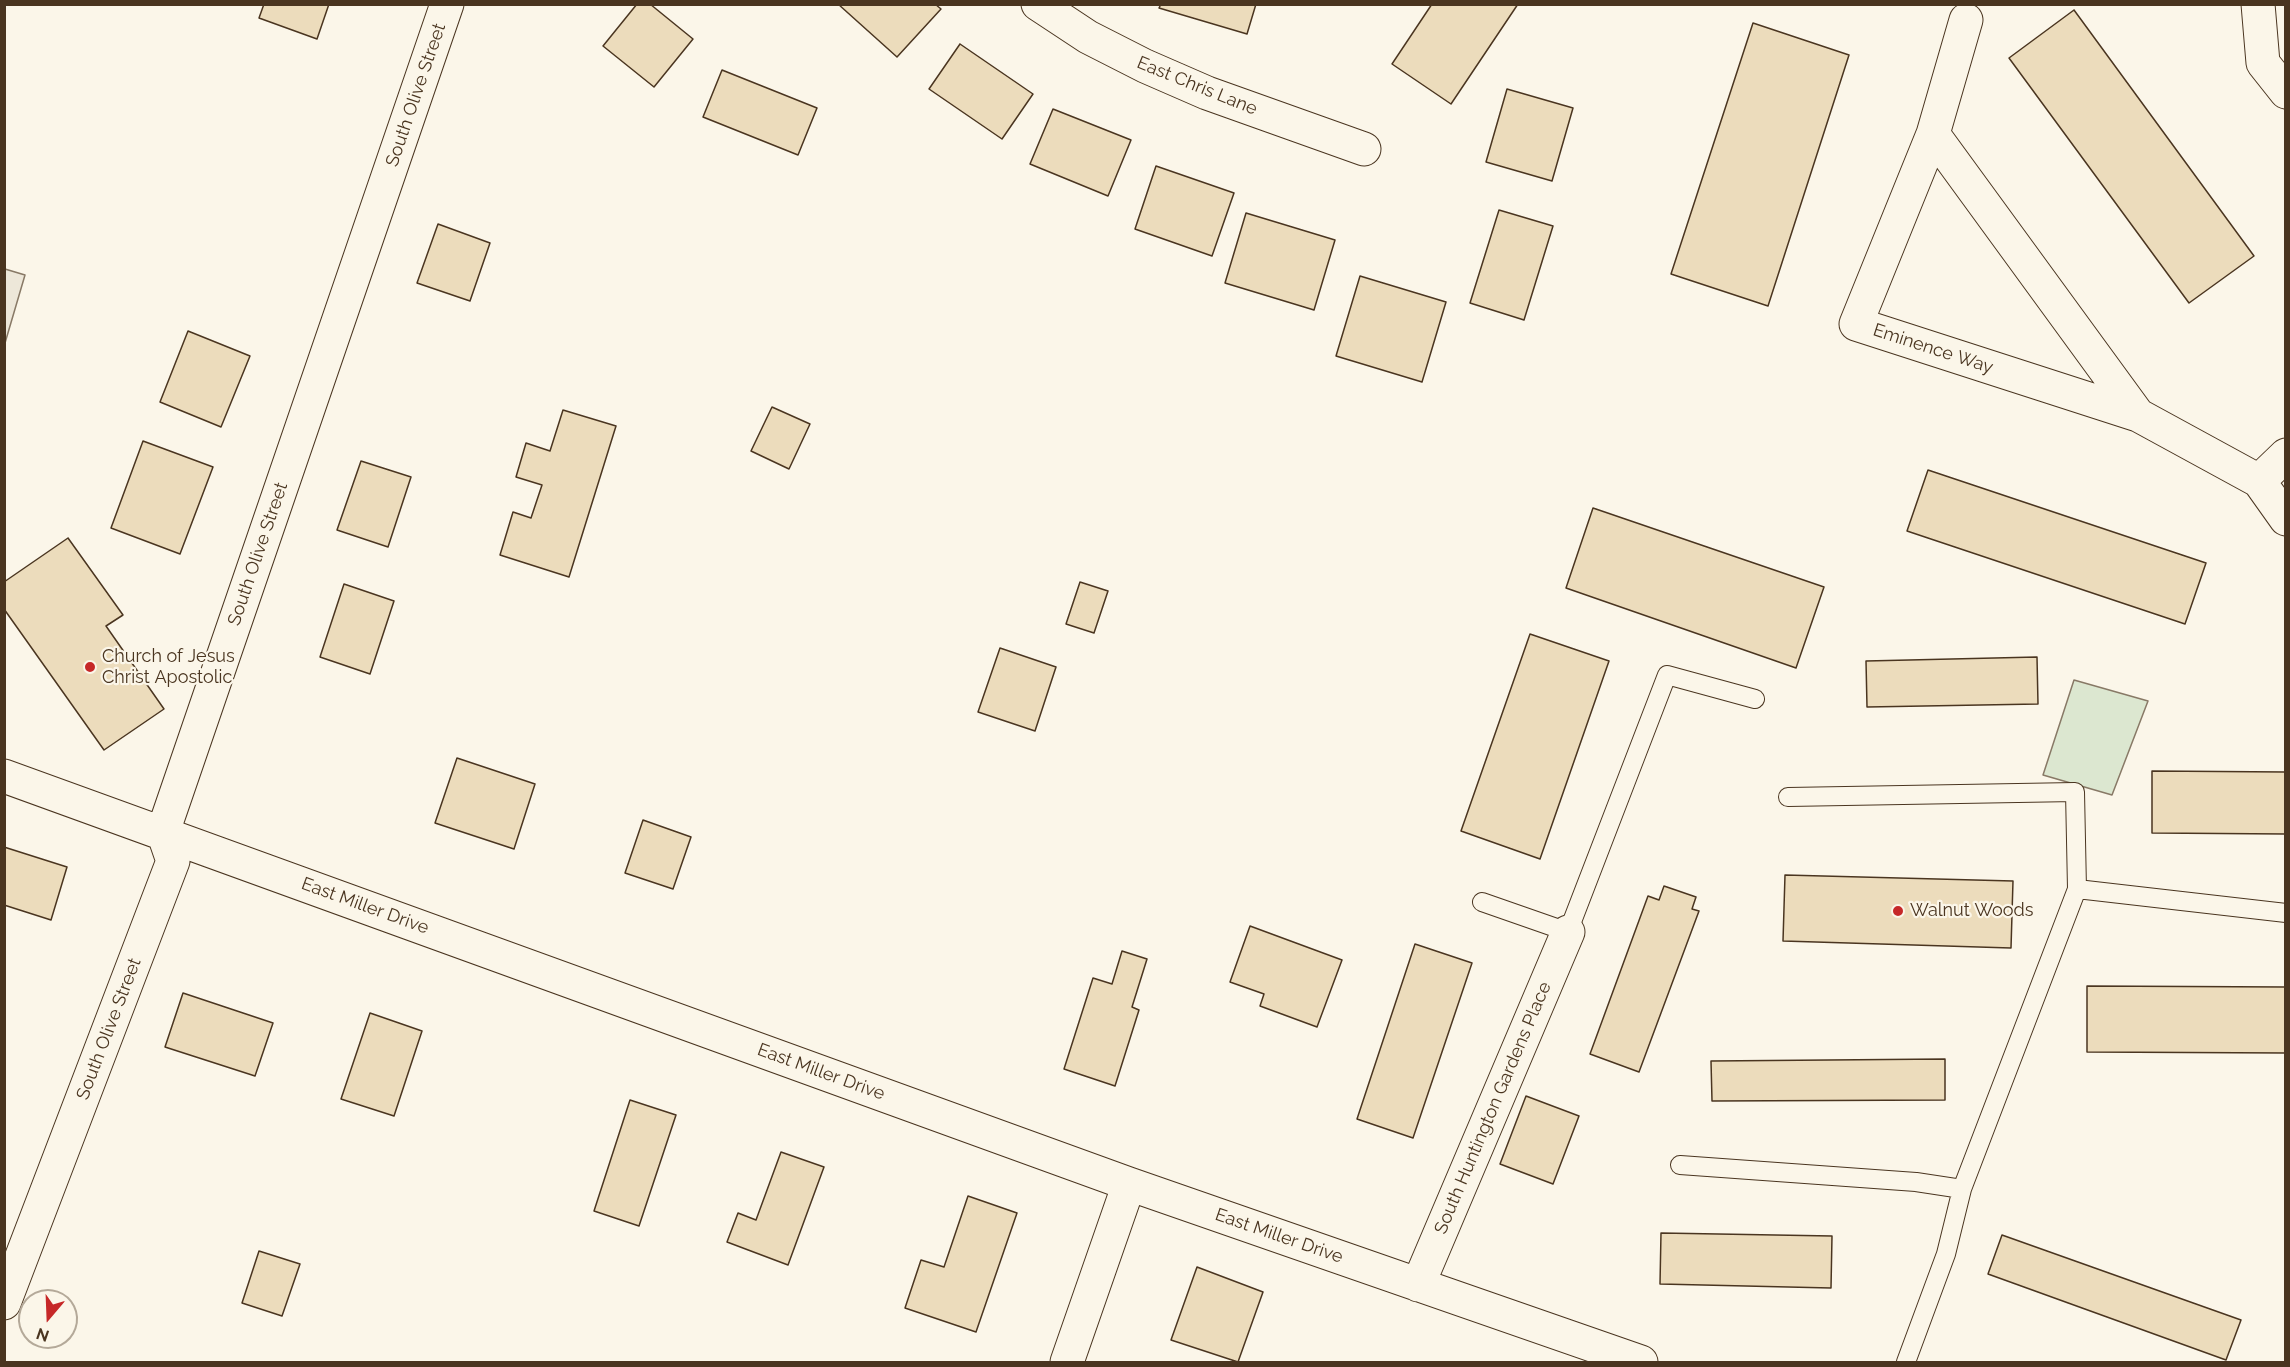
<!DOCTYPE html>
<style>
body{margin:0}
#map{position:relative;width:2290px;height:1367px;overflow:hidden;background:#fbf6e9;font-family:Raleway,sans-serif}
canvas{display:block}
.frame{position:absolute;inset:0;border:6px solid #4a3520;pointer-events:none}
.north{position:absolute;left:18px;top:1289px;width:60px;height:60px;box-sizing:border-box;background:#fbf6e9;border:2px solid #b4a999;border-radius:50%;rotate:199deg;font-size:16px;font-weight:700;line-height:24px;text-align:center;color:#4a3520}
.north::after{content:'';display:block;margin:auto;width:21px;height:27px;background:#c62828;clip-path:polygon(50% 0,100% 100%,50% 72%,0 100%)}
</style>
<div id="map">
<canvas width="2290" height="1367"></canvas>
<div class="frame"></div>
<div class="north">N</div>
</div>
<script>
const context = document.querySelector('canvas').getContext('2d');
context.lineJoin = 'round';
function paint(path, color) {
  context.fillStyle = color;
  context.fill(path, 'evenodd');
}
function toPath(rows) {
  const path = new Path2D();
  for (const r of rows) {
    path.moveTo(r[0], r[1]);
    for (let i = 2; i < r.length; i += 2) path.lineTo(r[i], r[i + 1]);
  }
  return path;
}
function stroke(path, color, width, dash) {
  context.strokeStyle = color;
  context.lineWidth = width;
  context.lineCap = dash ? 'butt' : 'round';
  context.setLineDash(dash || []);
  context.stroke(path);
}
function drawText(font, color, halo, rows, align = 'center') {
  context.font = font + ' Raleway,sans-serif';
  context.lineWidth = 4.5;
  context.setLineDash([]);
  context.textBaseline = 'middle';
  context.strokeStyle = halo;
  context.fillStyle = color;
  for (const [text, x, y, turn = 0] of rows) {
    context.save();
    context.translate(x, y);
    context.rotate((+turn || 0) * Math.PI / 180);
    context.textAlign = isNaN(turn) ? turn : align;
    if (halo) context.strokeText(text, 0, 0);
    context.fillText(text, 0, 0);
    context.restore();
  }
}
const green = toPath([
 [2074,680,2148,701,2112,795,2043,775,2074,680]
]);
paint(green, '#dce7d0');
stroke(green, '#887966', 1.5);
const parking = toPath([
 [5,269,25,275,5,343,4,269,5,269]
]);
paint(parking, '#ede7d9');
stroke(parking, '#887966', 1.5);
const building = toPath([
 [264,4,329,4,317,39,259,18,264,4],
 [637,4,650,4,693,39,654,87,603,46,637,4],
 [838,4,935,4,941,9,897,57,838,4],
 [1161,4,1256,4,1247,34,1159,8,1161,4],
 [1432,4,1518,4,1451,104,1392,64,1432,4],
 [2074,10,2254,256,2189,303,2009,58,2074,10],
 [1753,23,1849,55,1768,306,1671,274,1753,23],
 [960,44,1033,94,1002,139,929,89,960,44],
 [722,70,817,108,798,155,703,117,722,70],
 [1507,89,1573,108,1552,181,1486,162,1507,89],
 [1053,109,1131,140,1108,196,1030,164,1053,109],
 [1156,166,1234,193,1212,256,1135,229,1156,166],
 [1499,210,1553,226,1524,320,1470,303,1499,210],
 [1246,213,1335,240,1314,310,1225,283,1246,213],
 [438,224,490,243,470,301,417,283,438,224],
 [1360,276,1446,302,1422,382,1336,356,1360,276],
 [188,331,250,356,221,427,160,402,188,331],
 [772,407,810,424,789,469,751,451,772,407],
 [563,410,616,426,569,577,500,555,513,512,531,518,542,485,516,477,526,443,550,451,563,410],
 [143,441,213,467,180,554,111,528,143,441],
 [361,461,411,477,388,547,337,530,361,461],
 [1928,470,2206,563,2185,624,1907,531,1928,470],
 [1593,508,1824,587,1796,668,1566,588,1593,508],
 [68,538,123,615,106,626,164,709,104,750,4,609,4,582,68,538],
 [1080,582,1108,591,1094,633,1066,624,1080,582],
 [344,584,394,601,370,674,320,657,344,584],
 [1530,634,1609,661,1540,859,1461,831,1530,634],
 [1000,648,1056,667,1035,731,978,712,1000,648],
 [2037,657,2038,704,1867,707,1866,661,2037,657],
 [457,758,535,784,514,849,435,823,457,758],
 [2152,771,2286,772,2286,834,2152,833,2152,771],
 [643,820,691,837,673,889,625,873,643,820],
 [4,847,67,867,51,920,4,905,4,847],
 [1785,875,2013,881,2011,948,1783,941,1785,875],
 [1664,886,1696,897,1692,909,1699,911,1639,1072,1590,1054,1648,896,1659,900,1664,886],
 [1250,926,1342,960,1317,1027,1260,1006,1264,994,1230,982,1250,926],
 [1415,944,1472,963,1413,1138,1357,1119,1415,944],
 [1122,951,1147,959,1132,1007,1139,1010,1115,1086,1064,1069,1093,978,1112,984,1122,951],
 [2087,986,2286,987,2286,1053,2087,1052,2087,986],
 [183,993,273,1023,255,1076,165,1047,183,993],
 [370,1013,422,1031,394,1116,341,1099,370,1013],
 [1945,1059,1945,1100,1712,1101,1711,1061,1945,1059],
 [1526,1096,1579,1116,1553,1184,1500,1164,1526,1096],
 [630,1100,676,1115,639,1226,594,1211,630,1100],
 [781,1152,824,1167,788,1265,727,1242,738,1213,756,1220,781,1152],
 [968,1196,1017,1213,976,1332,905,1308,921,1260,944,1267,968,1196],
 [1661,1233,1832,1236,1831,1288,1660,1284,1661,1233],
 [2002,1235,2241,1320,2226,1360,1988,1274,2002,1235],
 [259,1251,300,1264,282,1316,242,1303,259,1251],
 [1197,1267,1263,1292,1238,1362,1171,1340,1197,1267]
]);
paint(building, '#ecdcbc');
stroke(building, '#4a3520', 1.5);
const service = toPath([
 [1788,797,2075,792,2077,889,1962,1189,1946,1254,1906,1362],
 [2077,889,2286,913],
 [1482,902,1568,932,1667,675,1755,699],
 [1680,1165,1916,1182,1962,1189]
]);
const minor = toPath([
 [1038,4,1088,37,1145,66,1207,93,1364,149],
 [2258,4,2263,63,2286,92],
 [1966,20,1933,134,1856,324,2138,415,2259,481,2286,519],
 [1933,134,2138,415],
 [2259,481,2286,455],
 [4,776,1129,1184,1641,1362],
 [1418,1285,1568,932],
 [4,1303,173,861,163,832,447,4],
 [1067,1362,1129,1184]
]);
stroke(service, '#4a3520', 20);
stroke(minor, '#4a3520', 35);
stroke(service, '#fbf6e9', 18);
stroke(minor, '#fbf6e9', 33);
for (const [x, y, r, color] of [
 [90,667,6,"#c62828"],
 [1898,911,6,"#c62828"]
]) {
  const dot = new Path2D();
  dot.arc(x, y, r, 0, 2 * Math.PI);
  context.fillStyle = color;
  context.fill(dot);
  stroke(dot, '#fbf6e9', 2);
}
drawText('18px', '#4a3520', '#fbf6e9', [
 ["East Chris Lane",1197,86,22],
 ["South Olive Street",416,95,-71],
 ["Eminence Way",1933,349,18],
 ["South Olive Street",258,554,-71],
 ["East Miller Drive",365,906,20],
 ["South Olive Street",109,1029,-69],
 ["East Miller Drive",821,1072,20],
 ["South Huntington Gardens Place",1493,1108,-67],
 ["East Miller Drive",1279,1236,19]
]);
drawText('18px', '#4a3520', '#fbf6e9', [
 ["Church of Jesus",102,657],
 ["Christ Apostolic",102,678],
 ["Walnut Woods",1910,911]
], 'left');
</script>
